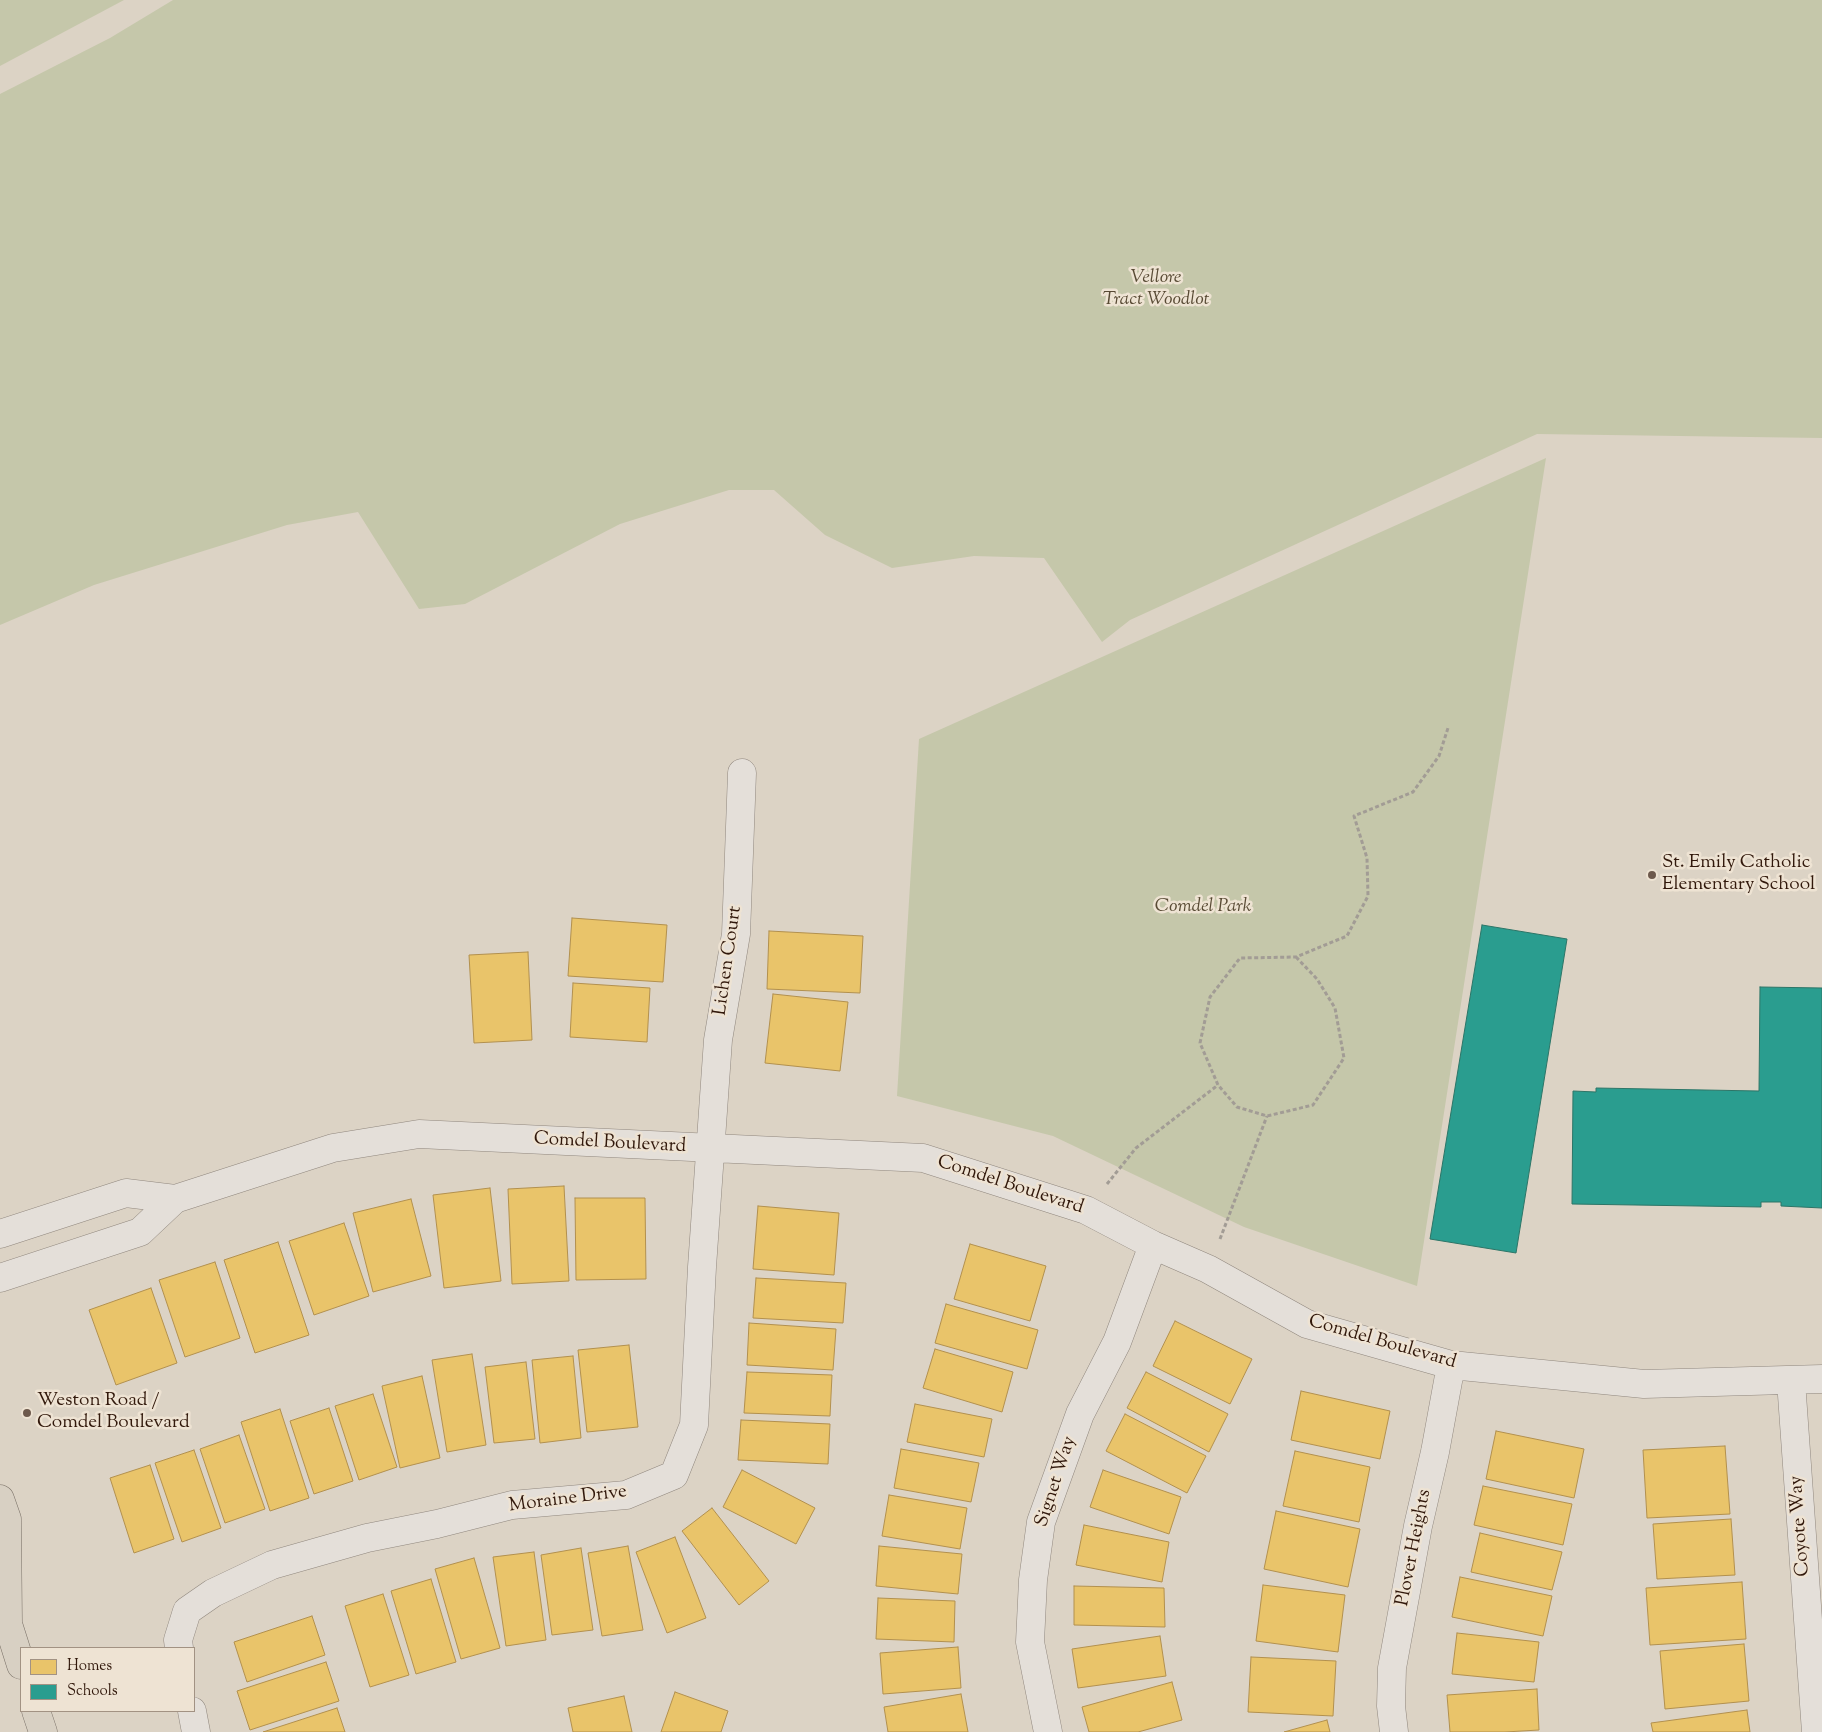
<!DOCTYPE html>
<style>
body{margin:0}
#map{position:relative;width:1822px;height:1732px;overflow:hidden;background:#dcd3c5;font-family:"Sorts Mill Goudy",serif}
canvas{display:block}
.legend{position:absolute;left:20px;top:1647px;width:175px;height:65px;box-sizing:border-box;background:#eee3d3;border:1px solid #a29283;margin:0;padding:6px 9px;list-style:none;font-size:15px;color:#31180b}
.legend li{display:flex;align-items:center;gap:10px;height:25px}
.legend b{width:25px;border:1px solid #a29283}
</style>
<div id="map">
<canvas width="1822" height="1732"></canvas>
<ul class="legend">
<li><b style="height:14px;background:#e9c46a"></b>Homes</li>
<li><b style="height:14px;background:#2a9d8f"></b>Schools</li>
</ul>
</div>
<script>
const context = document.querySelector('canvas').getContext('2d');
context.lineJoin = 'round';
function paint(path, color) {
  context.fillStyle = color;
  context.fill(path, 'evenodd');
}
function toPath(rows) {
  const path = new Path2D();
  for (const r of rows) {
    path.moveTo(r[0], r[1]);
    for (let i = 2; i < r.length; i += 2) path.lineTo(r[i], r[i + 1]);
  }
  return path;
}
function stroke(path, color, width, dash) {
  context.strokeStyle = color;
  context.lineWidth = width;
  context.lineCap = dash ? 'butt' : 'round';
  context.setLineDash(dash || []);
  context.stroke(path);
}
function drawText(font, color, halo, rows, align = 'center') {
  context.font = font + ' "Sorts Mill Goudy",serif';
  context.lineWidth = 5;
  context.setLineDash([]);
  context.textBaseline = 'middle';
  context.strokeStyle = halo;
  context.fillStyle = color;
  for (const [text, x, y, turn = 0] of rows) {
    context.save();
    context.translate(x, y);
    context.rotate((+turn || 0) * Math.PI / 180);
    context.textAlign = isNaN(turn) ? turn : align;
    if (halo) context.strokeText(text, 0, 0);
    context.fillText(text, 0, 0);
    context.restore();
  }
}
paint(toPath([
 [0,0,124,0,0,66],
 [173,0,1822,0,1822,438,1537,434,1130,620,1102,642,1044,558,974,556,892,568,825,535,774,490,729,490,620,524,465,604,419,609,358,512,287,525,94,585,0,625,0,94,110,38],
 [1546,458,1417,1286,1244,1227,1053,1136,897,1096,919,739]
]), '#c5c7aa');
const homes = toPath([
 [572,918,667,925,663,982,568,976,572,918],
 [769,931,863,936,860,993,767,989,769,931],
 [528,952,532,1040,474,1043,469,955,528,952],
 [573,983,650,988,647,1042,570,1037,573,983],
 [773,994,848,1002,840,1071,765,1063,773,994],
 [564,1186,569,1281,512,1284,508,1189,564,1186],
 [490,1188,501,1281,444,1288,433,1195,490,1188],
 [575,1198,645,1198,646,1279,576,1280,575,1198],
 [411,1199,431,1276,373,1292,353,1213,411,1199],
 [758,1206,839,1213,834,1275,753,1269,758,1206],
 [344,1223,369,1296,314,1315,289,1241,344,1223],
 [278,1242,309,1335,255,1353,224,1260,278,1242],
 [970,1244,1046,1266,1030,1321,954,1299,970,1244],
 [215,1262,240,1338,185,1357,159,1280,215,1262],
 [756,1278,846,1283,843,1323,753,1318,756,1278],
 [151,1288,177,1363,116,1385,89,1310,151,1288],
 [946,1304,1038,1330,1027,1369,935,1343,946,1304],
 [1175,1321,1252,1359,1230,1404,1153,1366,1175,1321],
 [749,1323,836,1329,833,1370,747,1365,749,1323],
 [629,1345,638,1427,587,1432,578,1350,629,1345],
 [935,1349,1013,1372,1002,1412,923,1388,935,1349],
 [472,1354,486,1445,447,1452,432,1360,472,1354],
 [573,1356,581,1438,540,1443,532,1360,573,1356],
 [526,1362,535,1439,494,1443,485,1367,526,1362],
 [747,1372,832,1375,830,1416,744,1413,747,1372],
 [1146,1372,1228,1414,1209,1452,1127,1408,1146,1372],
 [422,1376,440,1458,400,1468,382,1386,422,1376],
 [1301,1391,1390,1411,1380,1459,1291,1440,1301,1391],
 [373,1394,397,1467,359,1480,335,1406,373,1394],
 [915,1404,992,1419,984,1457,907,1442,915,1404],
 [329,1408,353,1481,314,1494,290,1421,329,1408],
 [280,1409,309,1498,270,1511,241,1422,280,1409],
 [1125,1414,1206,1456,1187,1493,1106,1451,1125,1414],
 [741,1420,830,1424,828,1464,738,1460,741,1420],
 [1496,1431,1584,1449,1574,1498,1486,1479,1496,1431],
 [239,1435,265,1509,225,1523,200,1449,239,1435],
 [1725,1446,1730,1514,1647,1518,1643,1450,1725,1446],
 [901,1449,979,1463,971,1502,894,1488,901,1449],
 [194,1450,221,1528,182,1542,155,1463,194,1450],
 [1295,1451,1370,1467,1359,1522,1283,1506,1295,1451],
 [150,1465,174,1539,134,1553,110,1478,150,1465],
 [742,1470,815,1508,796,1544,723,1507,742,1470],
 [1103,1470,1181,1497,1169,1534,1090,1507,1103,1470],
 [1483,1486,1572,1504,1563,1545,1474,1525,1483,1486],
 [889,1495,967,1508,960,1549,882,1536,889,1495],
 [712,1508,769,1581,739,1605,682,1531,712,1508],
 [1276,1511,1360,1529,1348,1587,1264,1569,1276,1511],
 [1731,1519,1735,1575,1657,1579,1653,1524,1731,1519],
 [1084,1525,1169,1542,1162,1582,1076,1565,1084,1525],
 [1480,1533,1562,1552,1552,1590,1471,1572,1480,1533],
 [675,1537,706,1618,667,1633,636,1552,675,1537],
 [628,1546,643,1630,602,1636,588,1553,628,1546],
 [879,1546,962,1554,958,1594,876,1586,879,1546],
 [581,1548,593,1630,552,1635,541,1555,581,1548],
 [534,1552,546,1640,506,1646,493,1557,534,1552],
 [474,1558,500,1648,461,1659,435,1569,474,1558],
 [1460,1577,1552,1596,1543,1636,1452,1617,1460,1577],
 [431,1579,456,1662,416,1674,391,1591,431,1579],
 [1742,1582,1746,1639,1650,1645,1646,1588,1742,1582],
 [1263,1585,1345,1595,1338,1652,1256,1641,1263,1585],
 [1074,1586,1164,1588,1165,1627,1074,1625,1074,1586],
 [383,1594,409,1675,370,1687,345,1606,383,1594],
 [878,1598,955,1601,954,1642,876,1639,878,1598],
 [312,1616,325,1655,247,1682,234,1642,312,1616],
 [1457,1633,1539,1642,1534,1682,1452,1674,1457,1633],
 [1160,1636,1166,1676,1078,1688,1072,1649,1160,1636],
 [1744,1644,1749,1701,1665,1709,1660,1651,1744,1644],
 [958,1647,961,1688,883,1694,880,1653,958,1647],
 [1251,1657,1336,1661,1333,1716,1248,1712,1251,1657],
 [326,1662,339,1701,250,1730,237,1691,326,1662],
 [1172,1682,1182,1720,1138,1732,1089,1732,1082,1707,1172,1682],
 [1537,1689,1539,1730,1505,1732,1450,1732,1447,1695,1537,1689],
 [675,1692,728,1711,721,1732,661,1732,675,1692],
 [961,1694,968,1732,888,1732,884,1707,961,1694],
 [624,1696,632,1732,573,1732,568,1708,624,1696],
 [337,1708,345,1732,263,1732,337,1708],
 [1747,1710,1750,1732,1653,1732,1651,1723,1747,1710],
 [1327,1720,1330,1732,1284,1732,1327,1720]
]);
paint(homes, '#e9c46a');
stroke(homes, '#b2904e', 1);
const schools = toPath([
 [1482,925,1567,939,1516,1253,1430,1239,1482,925],
 [1760,987,1822,988,1822,1208,1781,1206,1781,1202,1761,1202,1761,1207,1572,1204,1573,1091,1596,1092,1596,1088,1759,1091,1760,987]
]);
paint(schools, '#2a9d8f');
stroke(schools, '#2c7567', 1);
const minor = toPath([
 [0,1234,126,1193,175,1199],
 [0,1278,140,1232,175,1199,333,1148,419,1134,923,1158,1086,1210,1153,1245,1208,1269,1307,1324,1451,1365,1644,1384,1822,1379],
 [1791,1381,1816,1732],
 [179,1648,178,1640,187,1611,213,1593,272,1565,367,1538,437,1524,512,1505,626,1495,674,1475,694,1425,702,1267,718,1040,736,934,742,773],
 [192,1711,196,1732],
 [1048,1732,1030,1642,1033,1580,1041,1522,1080,1414,1117,1342,1153,1245],
 [1394,1732,1391,1706,1392,1668,1418,1526,1435,1452,1451,1365]
]);
const major = toPath([
 [0,1499,7,1519,8,1624],
 [0,1612,8,1624,21,1665],
 [36,1711,43,1732]
]);
stroke(minor, '#90877e', 29);
stroke(major, '#776e65', 29);
stroke(toPath([
 [1296,957,1317,979,1335,1008,1344,1058,1313,1105,1267,1116,1237,1107,1218,1085,1200,1043,1210,997,1240,958,1296,957,1347,936,1368,896,1367,858,1354,816,1413,792,1439,756,1448,728],
 [1107,1184,1136,1148,1218,1085],
 [1220,1239,1267,1116]
]), '#a29c95', 3, [4, 2.5]);
stroke(minor, '#e4dfd9', 28);
stroke(major, '#d8d0c3', 28);
for (const [x, y, r, color] of [
 [1652,875,5,"#6d594c"],
 [27,1413,5,"#6d594c"]
]) {
  const dot = new Path2D();
  dot.arc(x, y, r, 0, 2 * Math.PI);
  context.fillStyle = color;
  context.fill(dot);
  stroke(dot, '#eee3d3', 2);
}
drawText('italic 19px', '#584a34', '#eee3d3', [
 ["Vellore",1156,279],
 ["Tract Woodlot",1156,301],
 ["Comdel Park",1203,908]
]);
drawText('19px', '#31180b', '#eee3d3', [
 ["St. Emily Catholic",1662,864],
 ["Elementary School",1662,886],
 ["Weston Road /",37,1402],
 ["Comdel Boulevard",37,1424]
], 'left');
drawText('19px', '#31180b', '#eee3d3', [
 ["Lichen Court",729,961,-82],
 ["Comdel Boulevard",610,1144,3],
 ["Comdel Boulevard",1010,1186,18],
 ["Comdel Boulevard",1382,1343,16],
 ["Signet Way",1057,1482,-72],
 ["Moraine Drive",568,1500,-7],
 ["Coyote Way",1801,1526,-94],
 ["Plover Heights",1415,1548,-79]
]);
</script>
